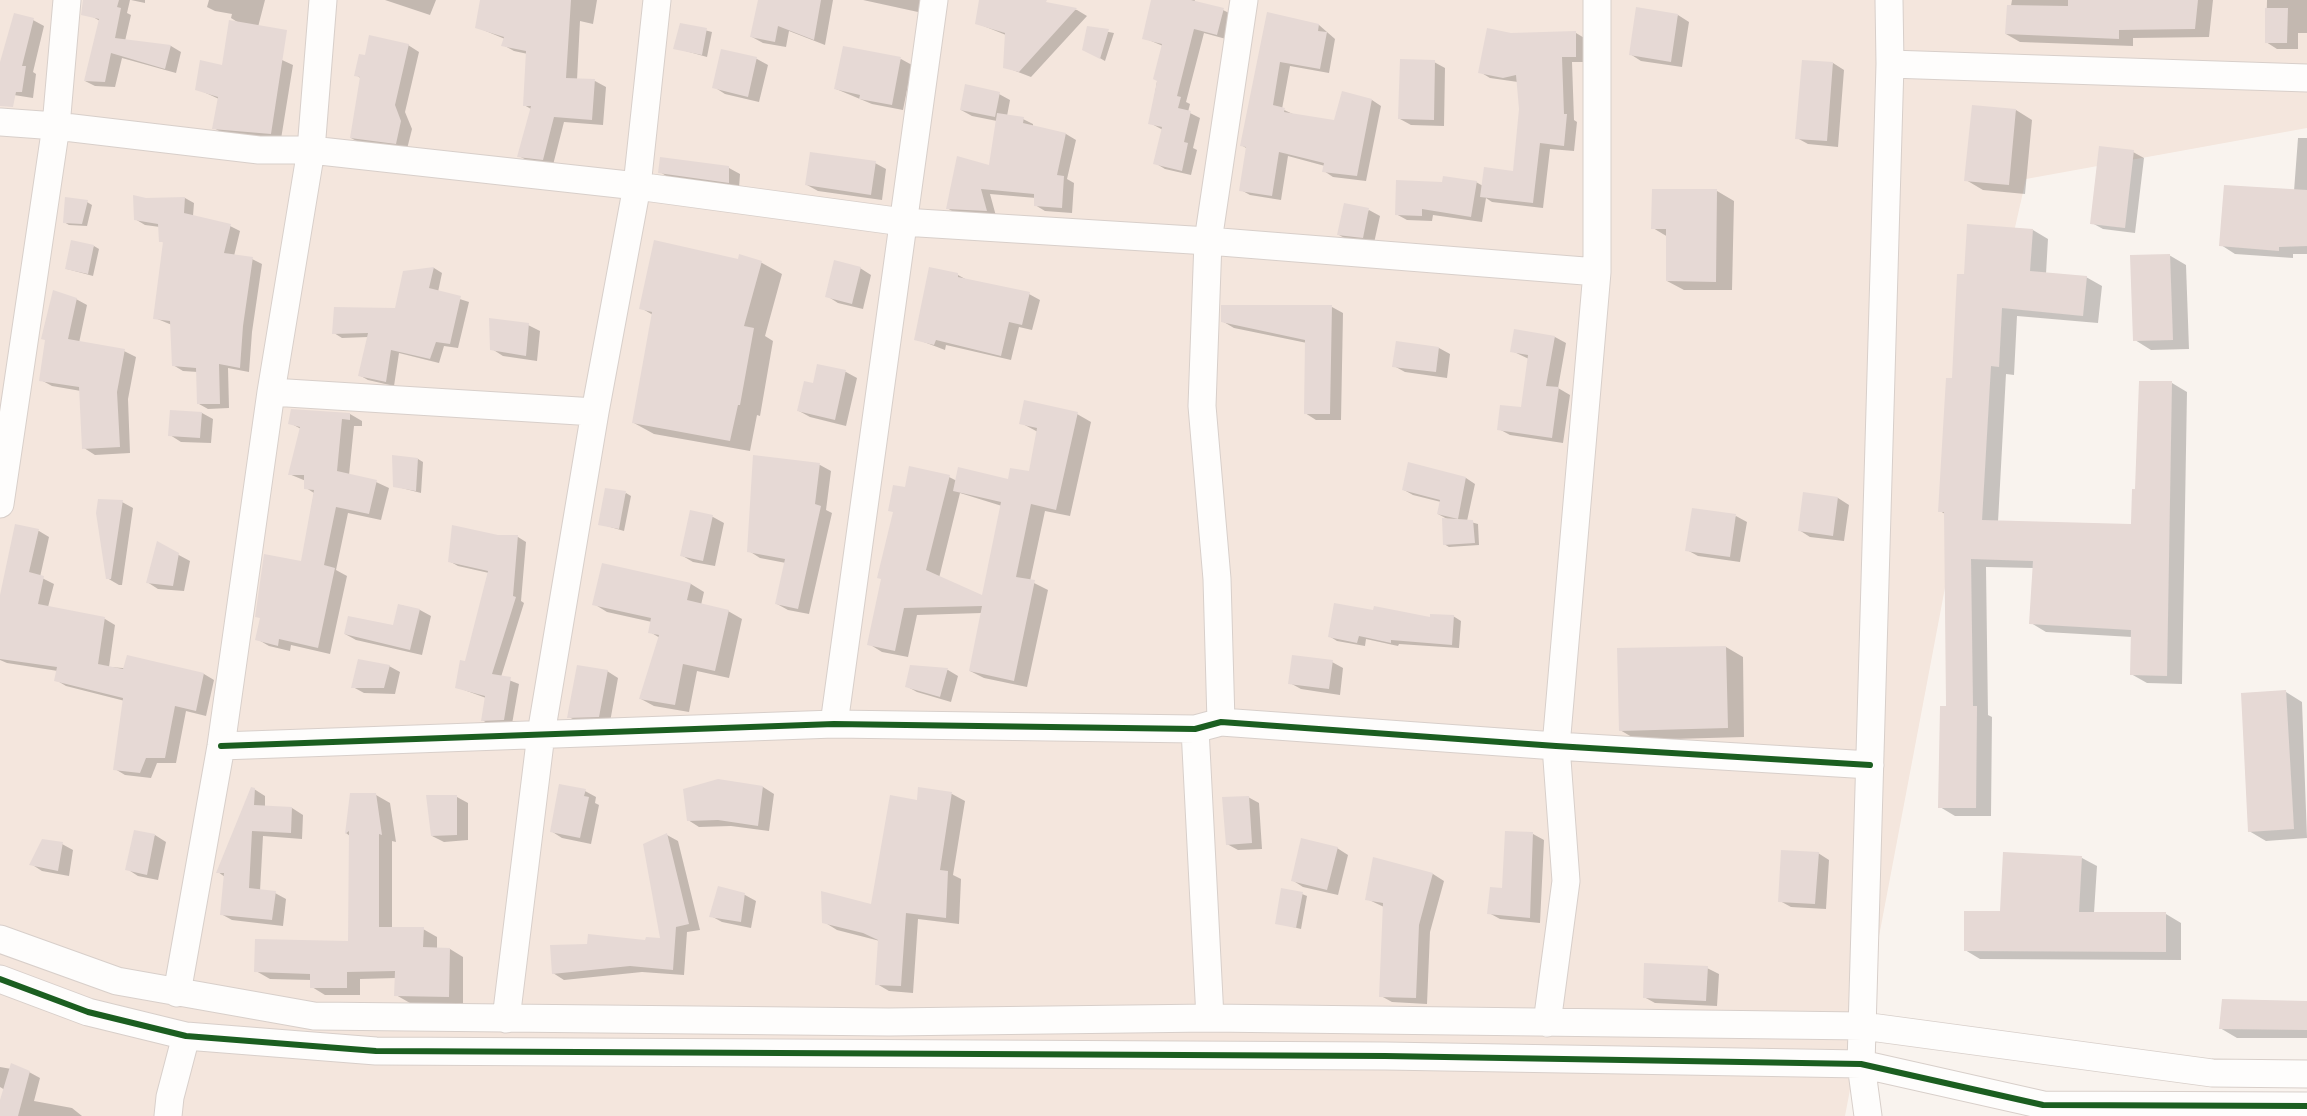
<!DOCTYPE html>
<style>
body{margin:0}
canvas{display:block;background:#f9f3ee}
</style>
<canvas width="2307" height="1116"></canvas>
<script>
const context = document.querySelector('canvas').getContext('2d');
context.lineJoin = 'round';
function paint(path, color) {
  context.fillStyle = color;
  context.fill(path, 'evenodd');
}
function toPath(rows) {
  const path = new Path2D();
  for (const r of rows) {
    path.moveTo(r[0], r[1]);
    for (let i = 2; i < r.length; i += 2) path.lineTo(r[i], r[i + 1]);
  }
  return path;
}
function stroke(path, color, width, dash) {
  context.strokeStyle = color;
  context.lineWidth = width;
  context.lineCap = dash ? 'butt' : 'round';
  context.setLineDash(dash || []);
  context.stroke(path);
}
paint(toPath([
 [0,0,2307,0,2307,128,2026,179,2004,276,1845,1116,0,1116]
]), '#f4e6dd');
paint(toPath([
 [96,0,130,0,127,13,131,15,125,41,171,46,181,52,176,73,122,58,115,87,95,86,85,81,100,21,93,17],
 [131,0,145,0,145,3],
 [209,0,265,0,258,27,239,23,231,18,232,14,215,11,207,7],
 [385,0,436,0,430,15],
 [482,0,597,0,593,24,580,21,577,80,595,81,606,87,603,125,564,122,553,165,530,162,519,156,531,109,524,105,528,54,514,51,503,45,505,39,476,27],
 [759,0,833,0,825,45,789,31,786,47,763,43,752,37],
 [863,0,921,0,918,12],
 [981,0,1024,0,1077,10,1087,16,1031,77,1005,67,1006,35,976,23],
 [1153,0,1195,0,1194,2,1223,10,1233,15,1226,39,1204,33,1186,102,1190,104,1188,112,1200,118,1193,148,1197,150,1191,175,1165,169,1155,163,1163,130,1150,123,1163,46,1144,38],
 [2012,0,2213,0,2209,37,2133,38,2133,46,2020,42,2006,34],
 [2267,0,2307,0,2307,33,2298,33,2298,49,2277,49,2266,42],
 [1268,13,1319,25,1335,39,1329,73,1290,66,1282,109,1295,115,1335,122,1372,100,1381,106,1366,181,1333,177,1324,171,1325,166,1288,156,1281,200,1250,195,1241,190,1248,149,1241,145],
 [1678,15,1689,22,1682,67,1641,61,1630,54],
 [33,20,44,26,33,72,36,74,33,98,1,93,0,64],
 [681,24,712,32,707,57,675,48],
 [1088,28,1114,33,1105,61,1084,49],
 [1576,33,1586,39,1586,62,1572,62,1574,120,1577,122,1574,151,1550,149,1543,208,1492,202,1486,198,1482,222,1433,215,1432,221,1407,220,1396,214,1476,182,1483,186,1514,173,1521,109,1518,82,1490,78,1480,72,1511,35],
 [408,45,419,52,405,112,412,129,407,149,362,144,351,138,362,79,356,75,366,57],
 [722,50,757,59,768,65,759,102,725,94,714,87],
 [226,53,282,60,293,65,281,139,224,134,214,128,219,99,197,89,223,67],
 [901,59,912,65,903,110,872,104,836,89],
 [1434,62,1445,68,1444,126,1411,125,1400,119],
 [1833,63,1844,70,1838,147,1808,144,1797,138],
 [999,94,1010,100,1007,116,1023,119,1033,124,1033,127,1066,134,1076,140,1067,179,1074,183,1072,213,1045,211,1035,205,1036,198,990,194,996,216,957,214,947,208,991,166,997,121,972,116,961,110],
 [2016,110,2032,120,2025,194,1983,190,1966,180],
 [2298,138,2307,138,2307,254,2293,254,2293,258,2235,254,2221,245,2294,191],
 [2133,152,2144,158,2135,233,2103,229,2092,223],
 [875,163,886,169,882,200,818,191,807,185],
 [729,168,740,174,739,188,671,179,660,172],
 [1717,191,1734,201,1732,290,1684,290,1667,281,1668,237,1653,228],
 [185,198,194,203,193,216,230,226,240,231,234,256,252,259,262,264,252,332,249,372,228,368,229,408,208,409,199,404,198,372,183,371,173,365,172,325,155,318,164,243,161,241,160,227,145,225,135,219,146,199],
 [87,202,92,205,87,226,69,225,64,222],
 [1369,210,1380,216,1374,243,1350,241,1339,235],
 [2033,230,2048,239,2046,274,2086,277,2102,286,2098,323,2017,316,2014,375,2006,374,1998,522,2133,526,2137,491,2172,383,2187,392,2182,684,2147,683,2131,674,2132,637,2046,632,2031,623,2034,568,1986,567,1988,715,1992,717,1991,816,1955,816,1940,807,1948,708,1945,514,1940,511,1965,276],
 [94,246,99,249,93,276,67,269],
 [2169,255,2186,265,2189,349,2151,350,2135,340],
 [740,256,762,263,782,274,765,336,773,341,760,416,757,415,750,451,654,434,634,423,653,315,641,308,739,261],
 [434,268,442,273,438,292,469,302,458,348,444,346,439,363,399,353,394,386,368,380,359,375,368,337,342,338,334,333,396,309,405,272],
 [860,268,871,275,863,309,838,303,827,296],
 [958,275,967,280,1029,294,1040,300,1032,330,1019,327,1011,360,946,345,945,350,916,339],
 [76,299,87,305,79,343,124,351,136,357,128,399,130,453,95,455,84,448,81,391,52,386,41,380],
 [1223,306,1332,307,1343,313,1341,420,1316,420,1305,413,1307,343,1234,328,1222,321],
 [528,325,540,331,537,361,503,356,492,349],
 [1555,337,1566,343,1558,388,1570,395,1563,443,1510,435,1499,429,1522,409,1529,359,1512,351],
 [1439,348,1450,354,1447,378,1405,372,1394,366],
 [819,366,846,372,857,378,846,426,810,417,799,411,814,384],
 [202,413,213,419,211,443,181,442,170,435],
 [350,414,362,421,362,426,354,426,349,475,376,482,389,488,381,520,348,513,336,570,347,576,330,654,291,645,290,651,269,646,257,639,302,563,314,493,306,488,306,481,289,474,301,429,290,423],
 [1077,414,1091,422,1070,516,1045,511,1030,581,1048,590,1027,687,984,678,970,671,982,613,917,615,908,657,882,652,869,644,906,489,949,477,957,481,1009,481,1030,473,1038,432,1021,423],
 [960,493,1002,506,983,597,939,578],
 [755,457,820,465,831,471,826,510,832,513,809,614,788,610,777,604,786,563,760,558,749,551],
 [418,459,423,462,421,493,394,486],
 [1466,478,1475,484,1467,521,1478,524,1479,545,1449,547,1444,544,1449,520,1438,514,1441,502,1413,495,1404,490],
 [626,493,631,496,624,531,600,524],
 [1804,494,1838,498,1849,505,1844,541,1810,537,1799,530],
 [122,502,133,508,122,585,119,585,107,578],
 [691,512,713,517,724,523,715,566,693,562,681,555],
 [1736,516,1747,522,1740,562,1698,556,1687,550],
 [16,526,39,531,49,537,40,577,54,584,48,607,105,619,115,625,109,667,204,674,214,680,206,716,186,711,176,763,157,763,151,778,125,775,115,769,125,701,66,686,56,680,58,671,7,663,0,660,0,599],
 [497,537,518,537,526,542,521,601,524,603,501,677,519,684,512,724,491,725,482,720,486,698,456,687,466,663,489,573,458,566,449,561],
 [158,544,190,561,184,591,158,589,147,582],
 [691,584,704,592,701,605,728,611,742,619,729,678,697,671,689,712,654,706,641,699,660,638,650,632,652,622,607,612,594,604],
 [400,605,420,610,431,616,422,655,356,640,345,634,395,627],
 [1453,616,1461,621,1459,648,1399,644,1398,646,1366,639,1365,646,1337,641,1329,636],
 [1726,647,1743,657,1744,737,1637,740,1620,730],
 [1332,662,1343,668,1340,695,1301,689,1290,683],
 [389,666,400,672,395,694,364,693,353,687],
 [911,666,948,670,958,676,951,702,917,692,906,686],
 [607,671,618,678,610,722,580,723,569,717],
 [2286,692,2302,702,2307,838,2266,841,2249,831],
 [718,781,763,787,774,794,769,831,731,826,699,827,688,820],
 [254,789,265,796,265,807,292,808,303,815,302,839,263,836,260,891,275,893,286,899,283,926,232,920,221,914,225,877,218,872],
 [920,789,952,794,965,801,953,875,961,879,959,924,918,919,913,993,889,991,877,984,880,941,837,930,824,922,872,905,918,801],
 [585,791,596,797,595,803,599,805,591,844,562,838,551,831],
 [352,794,376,795,390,803,396,842,392,841,392,929,423,929,437,937,437,949,450,949,463,957,463,1004,410,1003,396,995,396,978,360,979,360,995,325,995,312,987,312,980,270,979,256,971,349,942,350,836,346,833],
 [457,797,468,803,468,840,444,842,432,836],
 [1248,797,1259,803,1262,849,1238,850,1227,844],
 [1533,834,1544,840,1540,923,1500,919,1489,913],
 [155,835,166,842,158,880,138,876,127,869],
 [667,835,678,841,700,930,687,932,684,975,642,972,564,980,553,973,647,941,662,940],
 [62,844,73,850,69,876,42,871,31,864],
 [1337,848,1348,855,1338,895,1303,887,1292,880],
 [1818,853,1829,860,1826,909,1791,907,1780,901],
 [2082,858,2097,866,2094,913,2166,914,2181,923,2181,960,1980,959,1965,950,2001,913],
 [1433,874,1444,881,1430,932,1427,1004,1392,1002,1381,996,1384,907,1367,899],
 [719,888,745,895,756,901,751,928,722,922,711,916],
 [1302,894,1307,896,1301,929,1277,923],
 [1707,968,1719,974,1717,1006,1655,1003,1644,997],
 [2307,1003,2307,1038,2237,1038,2220,1028],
 [0,1067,29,1072,40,1078,34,1101,72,1108,82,1116,0,1116,5,1090,0,1087]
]), '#0003');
paint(toPath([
 [83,0,119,0,117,7,121,8,115,38,171,45,165,69,111,53,105,82,84,81,99,19,81,15],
 [480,0,571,0,566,78,595,79,592,120,554,117,543,160,517,157,531,106,523,106,526,51,501,46,504,37,475,28],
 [758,0,821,0,814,40,778,26,775,42,750,37],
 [979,0,1047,0,1046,2,1077,8,1019,72,1003,68,1005,33,975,24],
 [1151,0,1191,0,1224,8,1217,35,1194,29,1177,96,1181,97,1178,108,1191,111,1184,142,1188,143,1182,171,1153,164,1162,127,1148,124,1157,81,1153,79,1162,44,1142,39],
 [2068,0,2198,0,2195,29,2119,30,2119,39,2005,34,2007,5,2068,6],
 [1636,7,1678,14,1671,62,1629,55],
 [2265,8,2288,8,2287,43,2265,43],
 [1267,12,1319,24,1318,31,1327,32,1320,69,1280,62,1273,105,1285,108,1284,112,1334,120,1342,91,1372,99,1357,176,1322,172,1324,163,1279,152,1272,196,1239,191,1246,147,1240,146],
 [14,13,34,18,22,66,26,66,22,92,16,92,13,107,0,106,0,62],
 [229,20,287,30,271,134,212,129,218,97,195,90,200,60,222,65],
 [680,23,707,28,702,55,673,49],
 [1087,26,1109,29,1100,59,1082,50],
 [1487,28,1511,33,1576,31,1576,57,1562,57,1564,114,1567,114,1564,146,1540,143,1533,203,1480,197,1484,167,1513,171,1519,109,1516,75,1503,78,1478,73],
 [369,35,409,44,395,105,401,121,396,144,350,138,360,77,354,76,359,54,365,55],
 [843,46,901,57,892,105,859,99,860,95,834,89],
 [721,49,757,57,748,97,712,88],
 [1400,59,1435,60,1434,120,1398,119],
 [1802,60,1833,62,1827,141,1795,139],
 [965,84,1000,92,995,117,960,110],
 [1972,105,2016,109,2009,185,1964,181],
 [997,113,1024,117,1023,123,1066,133,1057,175,1064,176,1062,208,1034,206,1034,194,981,189,987,211,946,209,957,156,989,165],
 [2099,146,2134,150,2125,228,2090,224],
 [810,152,876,161,871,195,805,185],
 [660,157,729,166,729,183,658,173],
 [1443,176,1477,181,1471,217,1422,209,1422,216,1395,215,1396,180,1442,182],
 [2224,185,2307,190,2307,246,2279,247,2279,251,2219,246],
 [1652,189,1717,189,1716,282,1666,281,1666,229,1651,229],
 [133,195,146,198,185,197,184,213,231,224,224,253,253,257,243,326,240,368,219,364,220,404,197,404,196,368,172,366,170,321,153,319,163,242,159,242,158,224,134,220],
 [65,197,88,200,82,224,63,223],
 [1344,203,1369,208,1363,238,1337,235],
 [1967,224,2033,229,2030,271,2087,276,2083,316,2002,308,1999,367,1991,366,1982,520,2131,524,2132,489,2135,489,2139,381,2172,381,2167,676,2130,675,2131,630,2029,624,2033,561,1971,559,1973,706,1977,706,1976,808,1938,808,1940,706,1946,706,1944,512,1938,512,1946,378,1952,378,1957,274,1964,274],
 [71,240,94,245,88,274,65,269],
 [654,240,738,259,739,254,762,261,744,326,754,328,740,405,738,405,730,441,632,423,652,312,639,309],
 [2170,254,2173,340,2133,341,2130,255],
 [834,260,861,267,852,304,825,297],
 [434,267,429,288,461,296,450,344,436,342,430,359,391,350,386,382,358,376,368,333,332,334,334,307,395,308,403,271],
 [929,267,958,273,958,277,1030,292,1022,325,1009,322,1001,356,936,340,934,345,914,340],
 [53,290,77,298,68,339,125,349,117,392,120,447,82,449,79,387,39,381,45,340,41,339],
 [1221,305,1332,305,1330,414,1304,414,1305,340,1221,322],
 [489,318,529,323,526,356,490,350],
 [1514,329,1555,336,1546,386,1559,387,1552,438,1497,430,1500,405,1521,407,1528,355,1510,352],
 [1396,341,1439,347,1436,372,1392,367],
 [817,364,846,370,835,420,797,411,804,381,813,383],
 [1024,400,1078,412,1056,510,1031,504,1016,577,1035,580,1014,681,969,671,982,606,904,608,895,651,867,645,881,579,877,578,893,512,888,511,893,485,905,487,909,466,950,475,926,570,982,595,1001,502,953,491,958,467,1008,479,1010,468,1029,471,1037,428,1019,424],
 [291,409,350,413,350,420,342,419,337,471,377,480,369,514,336,507,324,565,335,568,318,648,279,639,278,646,255,640,260,618,255,617,264,554,301,561,314,490,304,489,304,475,288,475,300,427,288,424],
 [170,410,202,412,200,438,168,436],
 [392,455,418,458,416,491,393,487],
 [753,455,820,463,815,504,821,506,798,609,775,604,785,559,747,552],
 [1408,462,1466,477,1458,519,1437,514,1440,500,1402,490],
 [605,488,626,491,619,529,598,525],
 [1803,492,1838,497,1833,536,1798,531],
 [98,499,123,500,111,579,106,579,96,513],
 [1692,508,1736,514,1730,557,1685,551],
 [690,510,713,515,703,561,680,556],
 [1442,518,1473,520,1475,543,1443,545],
 [15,524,39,529,29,572,44,576,38,604,105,617,98,664,123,669,127,655,204,673,196,711,175,706,165,758,146,758,140,773,113,770,123,698,54,681,57,667,0,659,0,595],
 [452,525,498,535,518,535,513,596,516,597,492,674,511,677,504,720,481,721,485,696,455,688,460,660,465,661,488,571,448,562],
 [157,541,179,553,173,586,146,583],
 [602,563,691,583,687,600,729,610,715,671,683,664,675,705,639,699,659,635,648,633,651,618,592,605],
 [1334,603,1373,610,1374,606,1430,617,1430,614,1454,615,1452,645,1391,640,1391,643,1359,636,1357,643,1328,637],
 [398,604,420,609,410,650,344,634,348,616,393,625],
 [1726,646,1728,728,1619,731,1617,648],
 [1292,655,1333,660,1329,689,1288,684],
 [358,659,390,665,384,688,351,688],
 [577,665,608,670,599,717,567,718],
 [910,665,948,668,940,697,905,687],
 [2286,690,2294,829,2248,832,2241,693],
 [718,779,763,786,758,826,718,820,687,821,683,789],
 [559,784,586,789,584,796,589,797,580,838,550,832],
 [251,787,255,788,254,805,292,807,291,833,252,831,249,888,276,891,272,920,220,915,224,873,216,873],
 [918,787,952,792,940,870,948,871,946,918,906,913,901,986,875,985,878,940,863,933,822,923,821,891,871,904,890,795,917,800],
 [350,793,376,793,382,835,379,834,379,927,424,927,423,947,450,948,449,997,394,996,395,971,347,972,347,988,310,988,310,974,254,972,255,939,348,941,349,831,345,834],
 [426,795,457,795,457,835,431,836],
 [1249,796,1252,843,1226,845,1222,797],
 [134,830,155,834,147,875,125,870],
 [1505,831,1533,832,1530,918,1487,914,1490,887,1502,888],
 [667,833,689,924,676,927,673,970,630,966,552,974,550,945,587,944,588,934,645,940,646,937,660,938,643,844],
 [1301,838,1338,847,1327,890,1291,881],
 [42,839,63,842,58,871,29,865],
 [1781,850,1819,852,1815,904,1778,902],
 [2003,852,2082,856,2079,912,2166,912,2166,952,1964,951,1964,911,2000,911],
 [1373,857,1433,873,1419,925,1416,998,1379,997,1383,903,1365,900],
 [718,886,745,893,741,922,709,917],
 [1281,888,1303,892,1296,928,1275,924],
 [1644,963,1708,966,1706,1001,1643,998],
 [2222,999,2307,1001,2307,1030,2219,1029],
 [11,1063,30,1071,18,1116,0,1116,0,1100]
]), '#e6d9d5');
const minor = toPath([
 [1890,64,2307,78],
 [0,122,56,126,259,150,311,150,637,186,903,222,1208,241,1597,272],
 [271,392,595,412],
 [0,504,56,126,67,0],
 [1221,722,1217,579,1202,406,1208,241,1244,0],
 [834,724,934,0],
 [1195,729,1210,1018],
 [221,746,834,724,1195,729,1221,722,1556,746,1870,765],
 [0,939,117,981,314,1016,889,1022,1210,1018,1863,1026,2212,1073,2307,1074],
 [0,979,88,1012,186,1036,376,1051,1385,1056,1861,1064,2043,1105,2307,1106],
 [177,993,221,746,271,392,311,150,323,0],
 [506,1019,541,734,595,412,637,186,657,0],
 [1547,1023,1566,881,1556,746,1597,272,1597,0],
 [168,1116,170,1097,186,1036],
 [1868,1116,1861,1064,1890,64,1889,0]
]);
stroke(minor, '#d8cfca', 29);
stroke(minor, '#fefdfc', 27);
stroke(toPath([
 [221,746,834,724,1195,729,1221,722,1556,746,1870,765],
 [0,979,88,1012,186,1036,376,1051,1385,1056,1861,1064,2043,1105,2307,1106]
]), '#1b5e20', 6);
</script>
